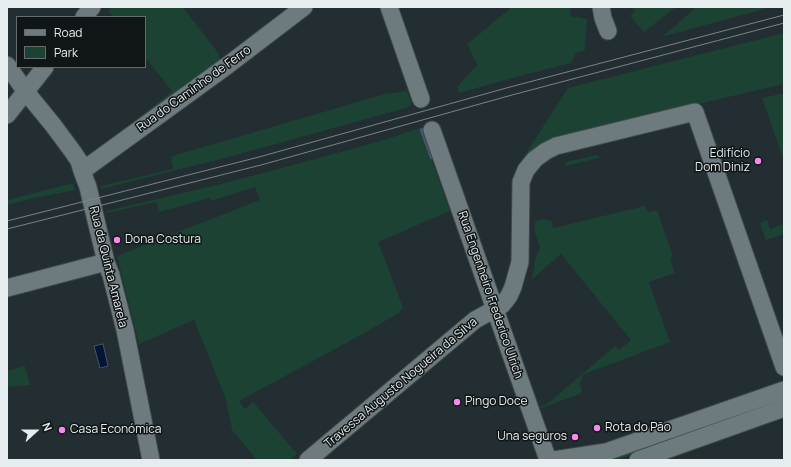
<!DOCTYPE html>
<meta charset="utf-8">
<style>
body{margin:0}
#map{position:relative;width:791px;height:467px;overflow:hidden;background:#222e31;font-family:Manrope,sans-serif}
canvas{display:block}
.frame{position:absolute;inset:0;border:8px solid #e6edef;pointer-events:none}
.legend{position:absolute;left:16px;top:16px;width:130px;height:52px;box-sizing:border-box;background:#101516;border:1px solid #666b6d;margin:0;padding:5px 7px;list-style:none;font-size:12px;color:#e6edef}
.legend li{display:flex;align-items:center;gap:8px;height:20px}
.legend b{width:20px;border:1px solid #666b6d}
.north{position:absolute;left:16px;top:411px;width:40px;height:40px;-webkit-text-stroke:3px #101516;paint-order:stroke;rotate:69deg;font-size:11px;font-weight:700;line-height:16px;text-align:center;color:#e6edef}
.north::after{content:'';display:block;margin:auto;width:14px;height:18px;background:#e6edef;clip-path:polygon(50% 0,100% 100%,50% 72%,0 100%)}
</style>
<div id="map">
<canvas width="791" height="467"></canvas>
<div class="frame"></div>
<ul class="legend">
<li><b style="height:5px;background:#6e7b7e"></b>Road</li>
<li><b style="height:11px;background:#1c4233"></b>Park</li>
</ul>
<div class="north">N</div>
</div>
<script>
const context = document.querySelector('canvas').getContext('2d');
context.lineJoin = 'round';
function paint(path, color) {
  context.fillStyle = color;
  context.fill(path, 'evenodd');
}
function toPath(rows) {
  const path = new Path2D();
  for (const r of rows) {
    path.moveTo(r[0], r[1]);
    for (let i = 2; i < r.length; i += 2) path.lineTo(r[i], r[i + 1]);
  }
  return path;
}
function stroke(path, color, width, dash) {
  context.strokeStyle = color;
  context.lineWidth = width;
  context.lineCap = dash ? 'butt' : 'round';
  context.setLineDash(dash || []);
  context.stroke(path);
}
function drawText(font, color, halo, rows, align = 'center') {
  context.font = font + ' Manrope,sans-serif';
  context.lineWidth = 3;
  context.setLineDash([]);
  context.textBaseline = 'middle';
  context.strokeStyle = halo;
  context.fillStyle = color;
  for (const [text, x, y, turn = 0] of rows) {
    context.save();
    context.translate(x, y);
    context.rotate((+turn || 0) * Math.PI / 180);
    context.textAlign = isNaN(turn) ? turn : align;
    if (halo) context.strokeText(text, 0, 0);
    context.fillText(text, 0, 0);
    context.restore();
  }
}
paint(toPath([
 [111,7,182,7,185,10,219,54,220,63,116,137,172,91,145,57,145,17,113,17,108,11],
 [512,7,571,7,570,16,587,19,585,50,576,53,571,63,516,77,459,93,457,87,475,67,478,66,467,44],
 [631,7,676,7,644,32,630,16,635,11],
 [696,7,772,7,661,37,674,27],
 [784,33,784,84,556,137,540,144,521,161,568,88],
 [407,91,411,101,411,105,409,107,406,108,229,157,101,189,101,186,173,169,171,157,176,155,385,94],
 [784,93,784,161,762,98],
 [420,128,450,211,378,242,403,307,399,313,359,336,239,401,245,409,253,402,297,454,290,460,257,460,232,430,226,399,194,320,139,344,117,256,260,200,255,187,211,201,210,198,159,212,156,202,107,213,106,211,221,184,293,165,384,140],
 [598,155,599,158,566,166,565,162],
 [73,183,75,190,34,198,7,205,7,200],
 [645,206,647,211,649,212,657,210,673,256,670,258,675,273,649,282,670,342,587,373,583,375,580,383,582,393,539,409,538,407,547,404,615,346,619,350,631,340,561,254,531,280,534,269,535,259,540,248,539,244,535,233,535,221,545,219,548,221,551,220,553,228],
 [767,220,770,229,784,224,784,234,766,240,760,223],
 [25,366,30,385,7,387,7,371],
 [760,405,762,409,623,458,618,460,599,460]
]), '#1c4233');
const water = toPath([
 [103,344,108,366,100,368,94,346,103,344]
]);
paint(water, '#031434');
stroke(water, '#47556c', 1);
stroke(toPath([
 [422,130,432,157]
]), '#47556c', 4.5);
const minor = toPath([
 [389,7,421,99],
 [601,7,603,18,608,31],
 [84,17,92,7],
 [7,65,26,92,53,125,73,152,79,161,82,171,88,187,106,262,111,275,125,330,151,460],
 [7,115,45,67],
 [432,130,548,460],
 [82,171,228,65,304,7],
 [7,288,106,262],
 [308,460,475,320,502,305,509,296,513,287,520,262,521,182,526,170,535,159,546,151,556,146,695,112,784,367],
 [554,460,606,452,784,390],
 [638,460,784,408]
]);
stroke(minor, '#404a4c', 19);
stroke(minor, '#6e7b7e', 17);
stroke(toPath([
 [7,221,259,157,510,87,784,15],
 [7,229,261,165,512,95,784,23]
]), '#7b8588', 1);
for (const [x, y, r, color] of [
 [758,161,4,"#f788ec"],
 [117,240,4,"#f788ec"],
 [457,402,4,"#f788ec"],
 [597,428,4,"#f788ec"],
 [62,430,4,"#f788ec"],
 [575,437,4,"#f788ec"]
]) {
  const dot = new Path2D();
  dot.arc(x, y, r, 0, 2 * Math.PI);
  context.fillStyle = color;
  context.fill(dot);
  stroke(dot, '#101516', 1.5);
}
drawText('12px', '#e6edef', '#101516', [
 ["Rua do Caminho de Ferro",194,89,-36],
 ["Rua da Quinta Amarela",108,267,76],
 ["Rua Engenheiro Frederico Ulrich",490,295,71],
 ["Travessa Augusto Nogueira da Silva",401,383,-40]
]);
drawText('12px', '#e6edef', '#101516', [
 ["Edifício",750,154,"right"],
 ["Dom Diniz",750,168,"right"],
 ["Dona Costura",125,240],
 ["Pingo Doce",465,402],
 ["Rota do Pão",605,428],
 ["Casa Económica",70,430],
 ["Una seguros",567,437,"right"]
], 'left');
</script>
